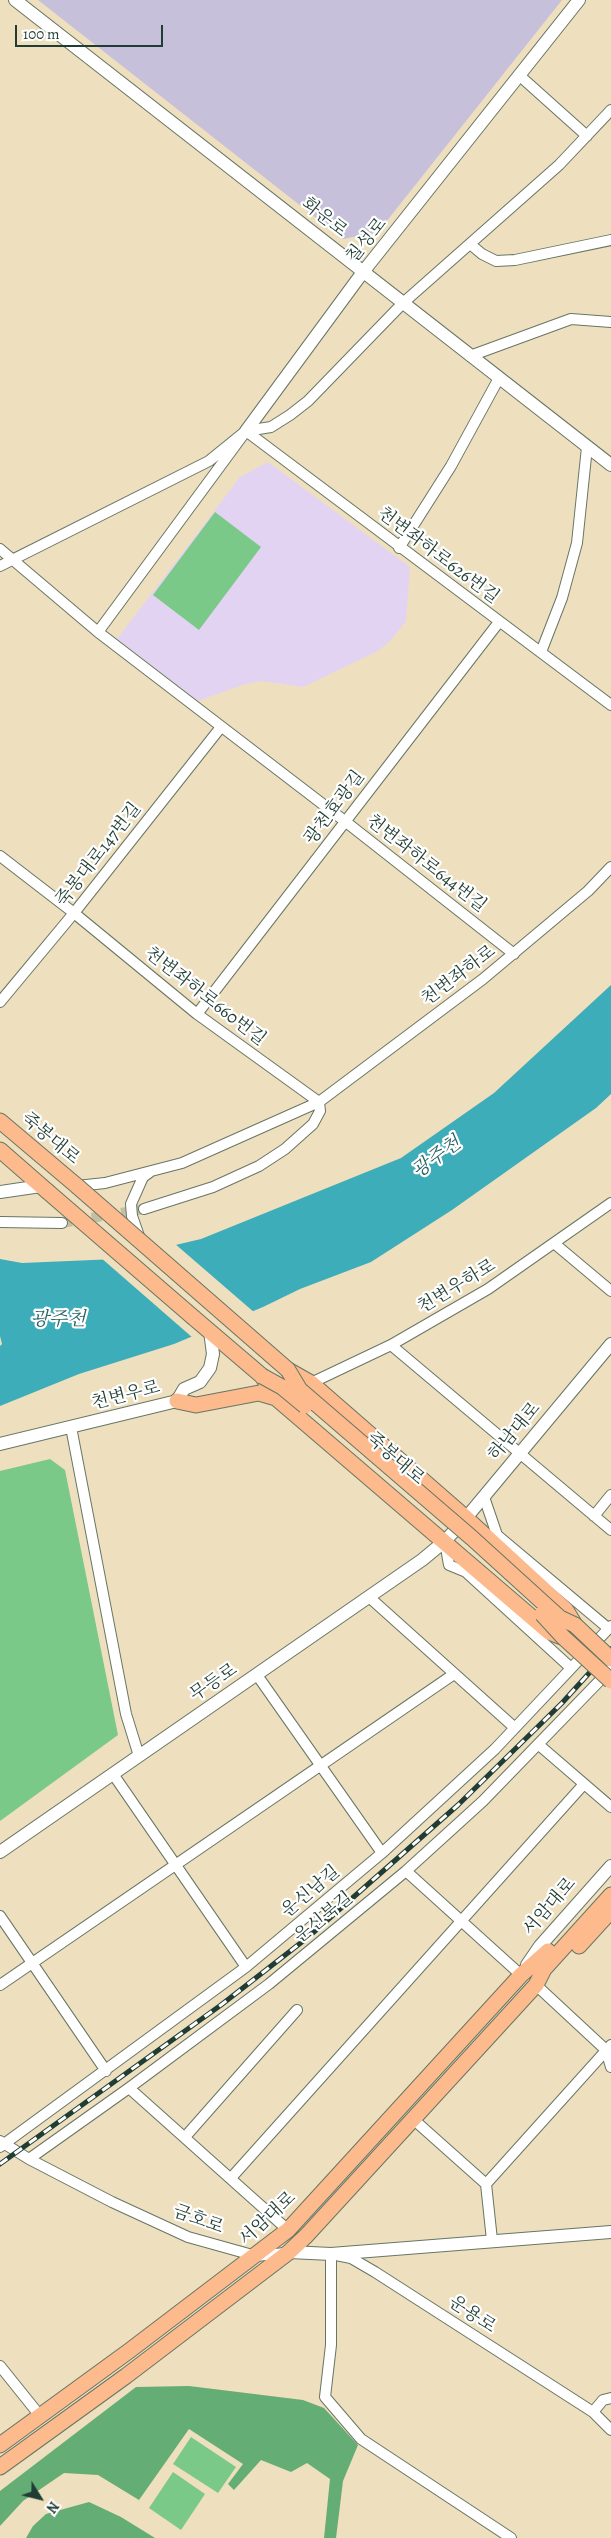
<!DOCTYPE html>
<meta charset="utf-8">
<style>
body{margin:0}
#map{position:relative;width:611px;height:2538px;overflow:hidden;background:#eedfbe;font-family:Alegreya,serif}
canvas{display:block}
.north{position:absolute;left:15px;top:2473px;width:50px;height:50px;-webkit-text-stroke:4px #fff;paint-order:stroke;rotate:126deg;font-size:14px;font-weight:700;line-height:20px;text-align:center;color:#1f3d34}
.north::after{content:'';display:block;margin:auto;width:18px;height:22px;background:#1f3d34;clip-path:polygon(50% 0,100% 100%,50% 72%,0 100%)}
.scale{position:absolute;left:15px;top:25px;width:148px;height:22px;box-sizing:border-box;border:2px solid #1f3d34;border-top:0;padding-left:6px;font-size:15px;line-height:18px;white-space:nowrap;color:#1f3d34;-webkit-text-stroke:4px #fff;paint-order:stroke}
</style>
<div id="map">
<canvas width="611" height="2538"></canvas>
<div class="north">N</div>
<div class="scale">100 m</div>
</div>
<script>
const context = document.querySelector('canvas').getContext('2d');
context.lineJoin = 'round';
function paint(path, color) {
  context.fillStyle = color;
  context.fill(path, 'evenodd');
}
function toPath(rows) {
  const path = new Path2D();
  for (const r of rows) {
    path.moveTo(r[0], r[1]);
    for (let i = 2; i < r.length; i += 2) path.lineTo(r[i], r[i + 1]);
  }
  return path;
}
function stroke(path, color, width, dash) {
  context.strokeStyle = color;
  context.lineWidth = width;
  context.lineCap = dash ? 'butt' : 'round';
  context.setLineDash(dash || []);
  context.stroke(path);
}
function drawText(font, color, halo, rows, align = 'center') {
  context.font = font + ' Alegreya,"Noto Serif KR",serif';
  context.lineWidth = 4.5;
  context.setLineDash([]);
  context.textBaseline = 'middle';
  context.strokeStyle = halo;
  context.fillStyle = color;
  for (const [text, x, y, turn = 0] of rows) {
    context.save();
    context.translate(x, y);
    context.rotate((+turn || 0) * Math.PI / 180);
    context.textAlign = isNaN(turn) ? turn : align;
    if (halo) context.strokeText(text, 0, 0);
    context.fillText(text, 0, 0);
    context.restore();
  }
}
paint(toPath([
 [268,462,410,567,406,621,390,641,378,651,303,687,262,681,245,684,198,701,117,639,240,477]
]), '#e3d3f2');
paint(toPath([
 [38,0,562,0,378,232,343,239]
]), '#c6c0da');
paint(toPath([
 [215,512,261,547,199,630,153,595],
 [50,1459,65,1470,118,1735,0,1821,0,1471],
 [191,2437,236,2467,218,2493,173,2464],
 [173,2472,205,2494,181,2530,149,2508]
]), '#7bc988');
paint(toPath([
 [189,2386,303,2400,324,2408,358,2445,343,2481,336,2538,324,2538,330,2479,307,2463,291,2472,261,2460,234,2490,228,2484,243,2464,189,2429,139,2500,98,2475,64,2473,23,2501,0,2526,0,2491,136,2387],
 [89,2502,121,2517,155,2538,26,2538,33,2526,46,2514]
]), '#64ad74');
paint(toPath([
 [611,985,611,1094,596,1108,452,1210,371,1262,300,1289,263,1307,174,1344,79,1374,0,1406,0,1346,2,1344,0,1336,0,1259,22,1263,116,1259,201,1239,401,1158,494,1093]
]), '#3dadba');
paint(toPath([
 [174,1243,255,1313,193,1338,100,1257,116,1256]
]), '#eedfbe');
stroke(toPath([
 [62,1223,144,1209]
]), '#c5bfa2', 10, [10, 5]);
const minor = toPath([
 [520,76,587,136],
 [470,244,482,254,496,261,515,260,611,240],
 [470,356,571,319,611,322],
 [399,548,451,466,499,378],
 [0,549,98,632,346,822,514,954],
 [0,566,209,461,246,431,271,427,290,415,308,401,403,303,559,165,611,110],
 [98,632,246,431,611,705],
 [541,652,562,598,577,543,587,447],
 [0,856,74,913,197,1014,319,1102,320,1111,313,1124,285,1149,259,1166,213,1187,144,1209],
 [0,1002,74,913,221,727],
 [197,1014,499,622],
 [77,1186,105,1183,182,1163,319,1102,483,979,588,891,611,867],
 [0,1222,62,1223],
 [140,1239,132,1216,131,1204,143,1177,150,1172],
 [555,1244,611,1291],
 [391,1345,611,1530],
 [311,1383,391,1345,488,1289,611,1203],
 [71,1427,126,1714,139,1756],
 [484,1497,497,1535,609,1629],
 [594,1516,611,1495],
 [445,1542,449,1565,466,1572,571,1668],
 [369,1597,515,1728],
 [257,1675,382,1853],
 [539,1745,611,1807],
 [113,1774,246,1967],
 [406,1871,521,1975],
 [0,1916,106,2071],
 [0,1985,454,1674],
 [536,1985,606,2050,611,2067],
 [129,2088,288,2230],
 [413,2119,486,2184],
 [185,2137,297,2010],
 [0,2141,29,2159,112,2202,188,2237,256,2256,285,2253],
 [0,2147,246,1967,382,1853,495,1749,611,1626],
 [29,2159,129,2088,269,1984,406,1871,483,1801,611,1669],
 [231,2178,584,1784],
 [486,2184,611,2045],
 [486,2184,492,2240],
 [0,2366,41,2417],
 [593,2412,603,2400,611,2398],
 [511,2538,361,2439,325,2397,331,2345,331,2254,351,2258,375,2272,593,2412,611,2430]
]);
const tertiary = toPath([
 [15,0,611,465],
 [246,431,363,272,579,0],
 [0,1192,41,1186],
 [0,1444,177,1401,184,1389,200,1382,210,1368,213,1354,210,1331],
 [0,1852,422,1560,445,1541,466,1518,611,1344],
 [527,1965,540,1946,611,1866],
 [289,2252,331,2254,611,2232]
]);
const primary = toPath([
 [0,1121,77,1186],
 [0,1150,47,1191],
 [194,1318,262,1376,276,1398,549,1632,562,1637],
 [288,1370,311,1383,466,1518,566,1610,575,1625],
 [177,1401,196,1405,259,1393,276,1398],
 [579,1946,611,1911],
 [0,2445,129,2351,288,2230,521,1975,548,1951],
 [0,2467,126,2376,289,2252,306,2236,536,1985,544,1969,611,1895]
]);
stroke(minor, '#677664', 12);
stroke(tertiary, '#677664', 14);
stroke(primary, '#677664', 17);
stroke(minor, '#fff', 10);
stroke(tertiary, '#fff', 12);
stroke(primary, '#fcba8d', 15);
const rail = toPath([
 [0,2164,221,2005,307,1938,458,1805,562,1703,611,1649]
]);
stroke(rail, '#1f3d34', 5);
stroke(rail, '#fff', 3, [9]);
const primaryBridge = toPath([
 [77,1186,288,1370,300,1390,472,1538,560,1618,575,1625,611,1659],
 [47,1191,194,1318],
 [262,1376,282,1387,305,1406],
 [542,1614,563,1637,611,1681]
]);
stroke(primaryBridge, '#677664', 17, []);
stroke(primaryBridge, '#fcba8d', 15);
drawText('18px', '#1f3d34', '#fff', [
 ["화운로",324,218,38],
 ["칠성로",367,241,-51],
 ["천변좌하로626번길",438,556,37],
 ["광천효광길",335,808,-53],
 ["죽봉대로147번길",99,855,-52],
 ["천변좌하로644번길",426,864,38],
 ["천변좌하로",459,976,-37],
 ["천변좌하로660번길",205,997,38],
 ["죽봉대로",50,1139,40],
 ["천변우하로",457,1287,-31],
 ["천변우로",126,1396,-14],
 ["하남대로",515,1432,-50],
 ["죽봉대로",395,1459,41],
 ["무등로",214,1683,-34],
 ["운신남길",311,1892,-40],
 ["서암대로",550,1907,-49],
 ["운신북길",324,1918,-39],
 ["서암대로",268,2219,-43],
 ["금호로",198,2220,20],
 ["운용로",472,2315,33]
]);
drawText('italic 19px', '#2a6463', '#fff', [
 ["광주천",437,1158,-37],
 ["광주천",58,1320]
]);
</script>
